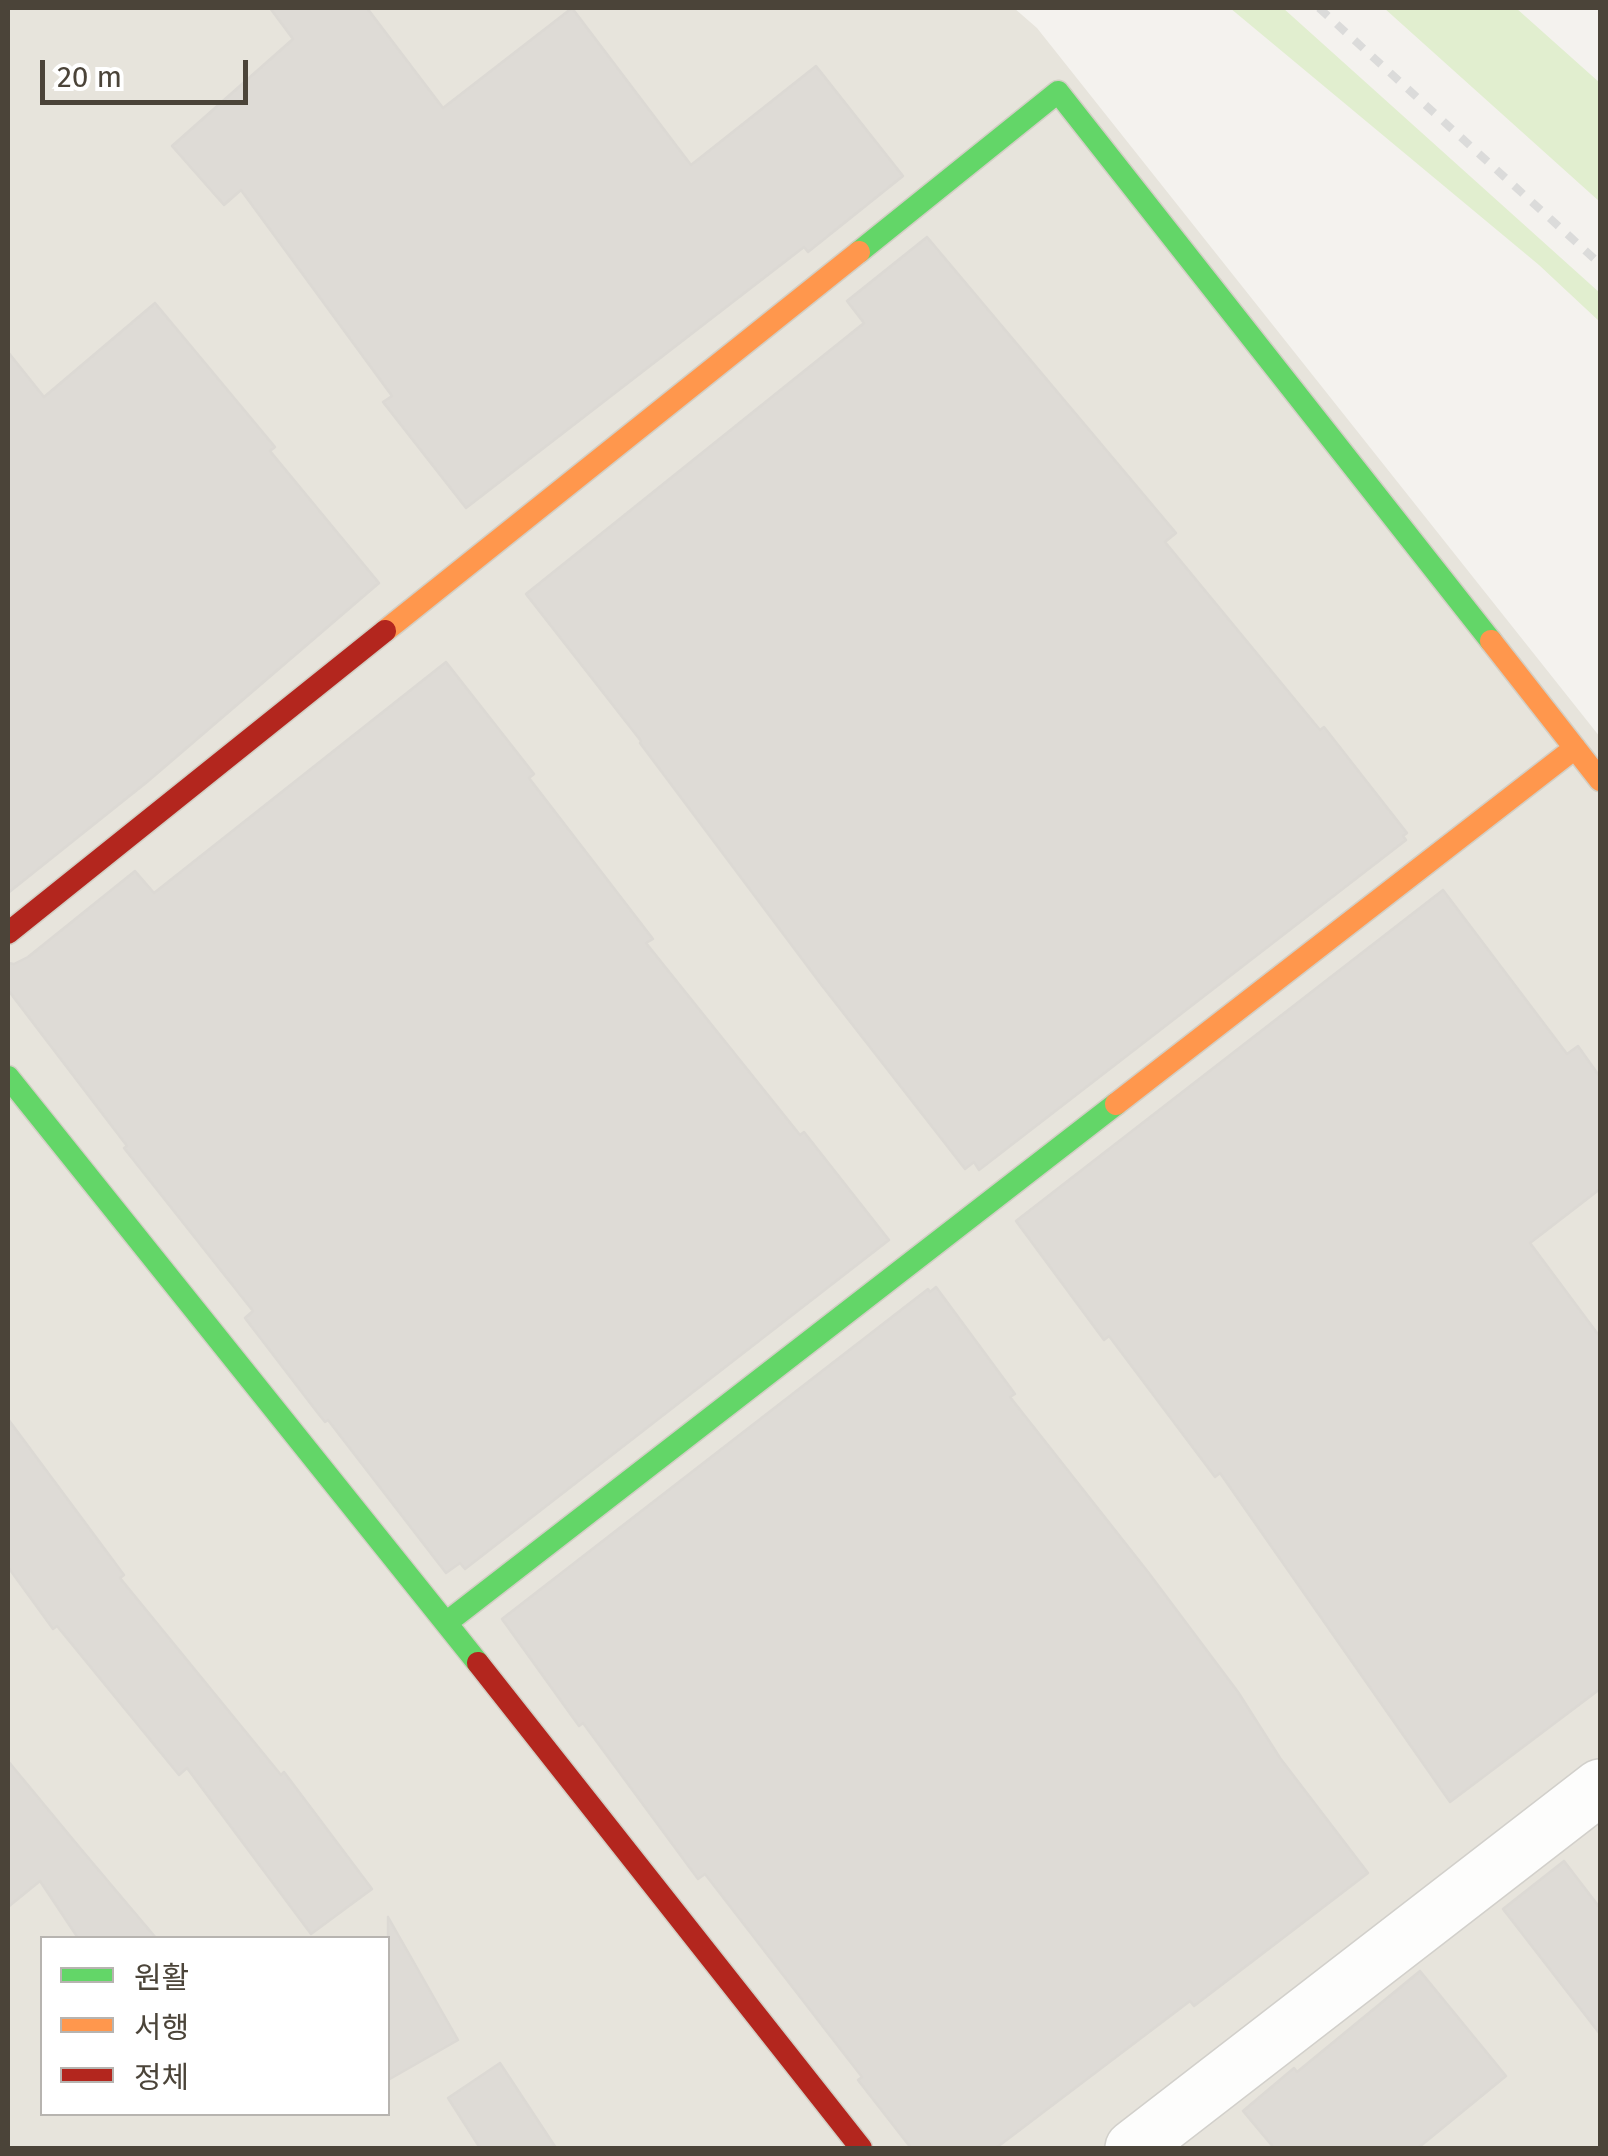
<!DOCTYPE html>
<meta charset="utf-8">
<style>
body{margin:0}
#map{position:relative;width:1608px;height:2156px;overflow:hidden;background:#f4f2ee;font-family:"Fira Sans","Noto Sans KR",sans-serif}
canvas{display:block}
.frame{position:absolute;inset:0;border:10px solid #4b4439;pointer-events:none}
.legend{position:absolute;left:40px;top:1936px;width:350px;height:180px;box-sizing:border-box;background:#fff;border:2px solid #b7b4b0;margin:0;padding:12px 18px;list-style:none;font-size:30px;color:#4b4439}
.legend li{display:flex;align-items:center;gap:20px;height:50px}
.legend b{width:50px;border:2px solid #b7b4b0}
.scale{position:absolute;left:40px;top:60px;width:208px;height:45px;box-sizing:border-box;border:5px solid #4b4439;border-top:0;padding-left:12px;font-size:30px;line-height:35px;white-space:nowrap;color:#4b4439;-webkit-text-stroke:8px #fff;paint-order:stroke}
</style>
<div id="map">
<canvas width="1608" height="2156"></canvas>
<div class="frame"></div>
<ul class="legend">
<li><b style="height:12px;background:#63d668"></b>원활</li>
<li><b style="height:12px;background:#ff974d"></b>서행</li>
<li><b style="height:12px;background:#b3261e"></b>정체</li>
</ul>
<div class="scale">20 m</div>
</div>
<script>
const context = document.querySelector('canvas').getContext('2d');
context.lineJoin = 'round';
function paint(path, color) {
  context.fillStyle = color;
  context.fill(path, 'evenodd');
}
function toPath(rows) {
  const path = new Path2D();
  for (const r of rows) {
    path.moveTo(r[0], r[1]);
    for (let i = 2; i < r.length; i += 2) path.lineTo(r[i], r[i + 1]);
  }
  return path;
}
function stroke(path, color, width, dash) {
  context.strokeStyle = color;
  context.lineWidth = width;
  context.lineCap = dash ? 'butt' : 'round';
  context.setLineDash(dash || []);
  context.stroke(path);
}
paint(toPath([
 [8,8,1014,8,1037,28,1600,737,1600,2148,8,2148],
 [42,1938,388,1938,388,2114,42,2114]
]), '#e7e4dc');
paint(toPath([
 [1230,8,1283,8,1600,293,1600,322,1539,265],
 [1384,8,1516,8,1600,83,1600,202]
]), '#e1eecf');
const building = toPath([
 [270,8,367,8,443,108,572,8,691,165,816,66,903,176,808,252,804,247,466,508,383,402,392,396,241,190,224,205,172,146,293,39,270,8],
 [927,237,1176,533,1165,542,1320,730,1324,727,1407,833,1403,836,1406,840,979,1170,974,1162,965,1169,820,983,640,743,641,741,526,594,864,323,847,301,927,237],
 [155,303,275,447,270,451,379,583,147,782,8,893,8,352,44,397,155,303],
 [446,662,534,774,529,778,653,939,646,943,800,1135,804,1132,889,1240,465,1569,460,1563,446,1573,328,1420,325,1422,317,1412,245,1318,253,1311,124,1148,127,1146,8,990,8,963,14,964,28,957,135,871,154,893,446,662],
 [1443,890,1567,1054,1578,1046,1600,1077,1600,1189,1530,1243,1600,1337,1600,1689,1450,1802,1220,1473,1215,1477,1109,1336,1104,1340,1016,1221,1443,890],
 [936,1287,1015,1394,1010,1397,1148,1572,1238,1692,1280,1758,1368,1873,1194,2006,1190,2001,996,2148,911,2148,858,2080,862,2077,705,1874,698,1879,583,1723,579,1726,502,1619,928,1289,930,1292,936,1287],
 [8,1419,124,1575,120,1578,281,1775,284,1772,372,1889,311,1934,187,1768,179,1775,57,1626,53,1629,8,1567,8,1419],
 [8,1761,80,1848,156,1938,78,1938,40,1881,8,1907,8,1761],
 [1564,1861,1600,1908,1600,2034,1503,1909,1564,1861],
 [388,1917,458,2040,388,2080,388,1917],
 [1420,1971,1506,2076,1418,2148,1274,2148,1243,2111,1294,2068,1297,2072,1420,1971],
 [500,2063,556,2148,480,2148,448,2098,500,2063]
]);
paint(building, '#dedbd6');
stroke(building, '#dcd9d4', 2.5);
const street = toPath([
 [1133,2148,1600,1787]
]);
const fast = toPath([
 [859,252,1058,92,1491,641],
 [8,1077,478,1663],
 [446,1623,1116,1104]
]);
const slow = toPath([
 [385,631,859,252],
 [1491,641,1600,780],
 [1116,1104,1575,748]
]);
const jam = toPath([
 [8,933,385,631],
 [478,1663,861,2148]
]);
stroke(street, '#d2d0cb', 58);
stroke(fast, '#d3cfc5', 25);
stroke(slow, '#d3cfc5', 25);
stroke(jam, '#d3cfc5', 25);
stroke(street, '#fdfdfc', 55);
stroke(fast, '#63d668', 22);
stroke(slow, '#ff974d', 22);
stroke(jam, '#b3261e', 22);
stroke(toPath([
 [1319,8,1600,264]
]), '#dbdbda', 8, [12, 12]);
</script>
